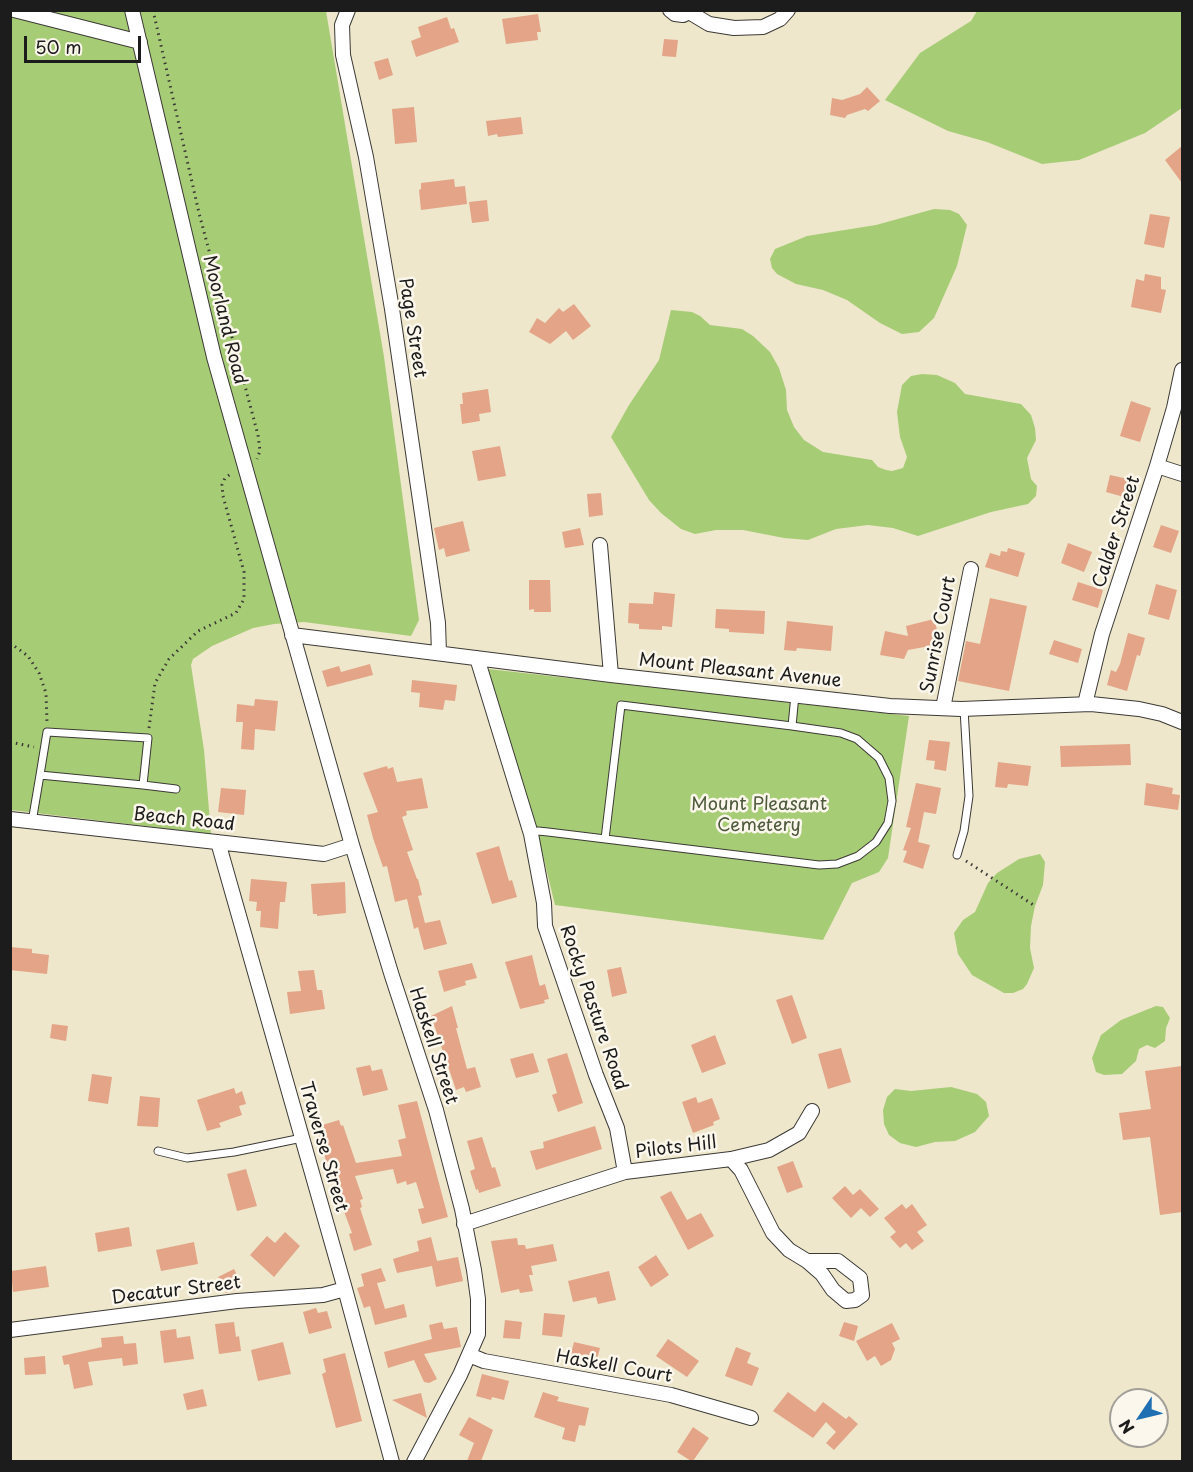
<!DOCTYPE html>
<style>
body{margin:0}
#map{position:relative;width:1193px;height:1472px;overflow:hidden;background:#eee7cb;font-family:"Playpen Sans",sans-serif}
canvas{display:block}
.frame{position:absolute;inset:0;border:12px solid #1c1c1c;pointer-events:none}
.north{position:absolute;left:1109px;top:1388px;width:60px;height:60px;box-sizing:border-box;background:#fbf7ec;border:2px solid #a29f99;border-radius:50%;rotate:235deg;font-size:16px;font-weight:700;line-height:24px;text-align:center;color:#1c1c1c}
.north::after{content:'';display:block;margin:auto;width:21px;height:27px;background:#1f6fb2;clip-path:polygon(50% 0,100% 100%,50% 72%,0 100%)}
.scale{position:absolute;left:24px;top:36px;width:117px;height:27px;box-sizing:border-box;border:3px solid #1c1c1c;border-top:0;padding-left:8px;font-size:18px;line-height:21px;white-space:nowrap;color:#1c1c1c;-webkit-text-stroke:4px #fbf7ec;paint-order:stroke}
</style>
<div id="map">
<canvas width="1193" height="1472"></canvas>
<div class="frame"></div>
<div class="north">N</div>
<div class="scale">50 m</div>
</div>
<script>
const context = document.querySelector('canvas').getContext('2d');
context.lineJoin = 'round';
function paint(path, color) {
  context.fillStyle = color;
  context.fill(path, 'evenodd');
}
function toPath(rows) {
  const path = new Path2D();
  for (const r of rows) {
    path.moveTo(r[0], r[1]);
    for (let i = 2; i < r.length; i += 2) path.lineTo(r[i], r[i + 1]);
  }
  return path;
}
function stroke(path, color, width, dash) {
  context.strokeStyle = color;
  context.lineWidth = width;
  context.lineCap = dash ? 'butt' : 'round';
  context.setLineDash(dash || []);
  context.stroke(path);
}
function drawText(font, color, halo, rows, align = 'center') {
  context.font = font + ' "Playpen Sans",sans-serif';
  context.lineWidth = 5;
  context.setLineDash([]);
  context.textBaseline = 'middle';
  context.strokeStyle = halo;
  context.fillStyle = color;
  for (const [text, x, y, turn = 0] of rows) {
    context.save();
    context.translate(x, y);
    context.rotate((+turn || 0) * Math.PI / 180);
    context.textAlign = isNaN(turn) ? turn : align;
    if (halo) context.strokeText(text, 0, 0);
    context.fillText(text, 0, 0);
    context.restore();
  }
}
paint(toPath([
 [10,11,326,11,384,357,419,620,411,636,304,622,274,624,253,628,212,646,193,659,191,665,204,750,211,834,11,810],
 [977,11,1182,11,1182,108,1145,133,1079,160,1042,164,987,142,948,131,885,100,920,53,971,21],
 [934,209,950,210,959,214,967,225,957,266,934,318,919,332,902,334,880,323,847,300,823,290,796,284,777,274,772,268,770,259,775,249,807,236,876,225],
 [671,310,692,312,700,316,710,325,742,329,753,336,770,352,779,368,786,390,787,410,794,427,804,440,823,452,872,460,878,467,886,470,892,471,903,468,907,457,900,437,897,412,902,385,911,376,922,374,937,375,955,383,965,394,1021,404,1031,415,1035,428,1036,440,1027,458,1031,479,1037,486,1036,496,1028,504,991,512,918,536,893,528,868,525,836,529,808,540,784,538,743,530,716,530,695,534,681,529,661,513,649,500,611,437,629,405,659,360],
 [488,669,909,716,888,858,879,872,852,883,823,940,555,905,537,831],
 [1040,854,1045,862,1043,885,1035,906,1031,926,1030,948,1034,968,1027,984,1023,989,1013,993,1004,993,972,975,958,954,954,933,963,920,975,912,988,883,997,873,1019,859],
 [1156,1006,1163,1007,1170,1018,1166,1028,1165,1041,1155,1048,1147,1045,1139,1049,1136,1061,1122,1074,1104,1075,1096,1072,1092,1058,1101,1035,1121,1020],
 [951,1087,977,1094,986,1102,989,1116,975,1132,955,1141,935,1142,916,1147,900,1143,889,1135,884,1124,883,1110,887,1097,895,1089,911,1091]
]), '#a7cc76');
paint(toPath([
 [538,14,541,32,537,32,538,40,506,44,502,19],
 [447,17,451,29,454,28,459,42,416,57,411,41,421,37,418,27],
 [664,39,678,40,676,57,662,56],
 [388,58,393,75,379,80,374,62],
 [867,87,880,101,868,111,865,109,847,115,845,118,830,115,832,98,842,100,860,94],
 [414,107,417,142,395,144,392,109],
 [521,117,523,134,498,137,497,134,488,136,486,121],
 [1182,146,1182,183,1165,160],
 [454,179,455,187,465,186,467,204,421,210,419,190,421,189,421,183],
 [487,200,489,221,472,223,469,202],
 [1150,214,1170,217,1164,248,1144,244],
 [1145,274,1161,277,1161,289,1166,290,1161,313,1131,307,1136,279,1144,281],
 [574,304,591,326,573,340,566,331,550,344,529,332,537,318,545,323,559,308,563,312],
 [488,389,491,412,479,414,480,421,462,424,460,404,463,404,462,393],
 [1131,401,1151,408,1140,442,1120,436],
 [500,446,506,476,478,481,472,451],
 [1110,475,1128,479,1124,497,1106,492],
 [601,493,603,515,589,517,587,494],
 [463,521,470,551,446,557,444,548,439,550,434,528],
 [1161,525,1179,531,1171,553,1153,547],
 [580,528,584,545,565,548,562,532],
 [1068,543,1092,552,1084,572,1061,563],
 [1008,548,1025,553,1018,577,985,567,990,553,1000,556,1001,551,1007,552],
 [529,580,550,580,551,612,534,612,534,609,529,610],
 [1078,582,1103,590,1098,608,1072,600],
 [1156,584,1177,590,1169,620,1148,614],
 [654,592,675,594,672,627,662,626,662,630,639,629,639,624,628,623,629,603,653,604],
 [990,598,1027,606,1009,691,958,681,966,641,980,644],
 [716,609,765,611,764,634,729,632,729,629,715,628],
 [934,619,941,644,908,650,904,659,880,655,885,631,908,636,906,626],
 [787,621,833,626,831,651,797,648,796,651,784,650],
 [1128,633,1145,638,1140,656,1137,655,1127,691,1107,685,1111,670,1116,672,1120,664],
 [1054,640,1082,649,1078,663,1049,654],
 [370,664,373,675,327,687,322,671,339,666,341,672],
 [412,680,457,685,455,701,445,700,443,710,419,707,420,693,411,692],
 [255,699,278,701,275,731,255,729,254,750,241,749,243,722,236,722,237,704,254,706],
 [929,740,950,742,946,771,934,769,935,761,926,760],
 [1130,744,1131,765,1061,767,1060,746],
 [998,762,1031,766,1028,786,1008,784,1007,788,995,787],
 [387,766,388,769,393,767,397,782,422,778,428,808,406,811,407,815,402,817,413,850,407,852,417,879,418,879,422,895,418,896,425,923,440,920,447,944,424,950,418,927,414,929,407,899,395,902,387,866,383,867,373,838,367,815,378,812,363,773],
 [916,783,941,788,936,814,924,812,918,842,930,845,923,869,903,862,907,851,903,850,911,828,906,827],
 [1146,783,1173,788,1172,794,1180,795,1178,810,1144,805],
 [221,788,246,790,244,815,218,812],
 [499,846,509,881,512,880,517,897,492,904,476,853],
 [251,879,287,882,285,902,280,902,278,929,260,927,261,911,256,911,257,902,249,901],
 [345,882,346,913,317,916,317,914,313,914,311,884],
 [10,947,32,949,32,953,49,955,47,974,10,970],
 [532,955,539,984,540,986,545,984,549,999,544,1000,545,1003,520,1009,505,962],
 [472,963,477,978,465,981,466,985,444,992,438,971],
 [621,967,627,993,612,997,607,970],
 [314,970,317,990,322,990,325,1009,290,1014,287,992,301,991,298,971],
 [792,995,807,1038,792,1044,776,1000],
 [452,1006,458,1028,456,1028,467,1069,475,1067,481,1087,466,1092,464,1087,456,1090,431,1016],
 [52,1024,68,1026,66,1041,50,1038],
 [715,1035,726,1064,702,1073,691,1045],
 [841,1048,851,1082,828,1089,818,1054],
 [533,1053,539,1072,516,1078,510,1059],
 [567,1053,583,1103,558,1112,552,1095,557,1093,547,1059],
 [370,1065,372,1071,382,1069,388,1090,363,1096,356,1068],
 [1182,1066,1182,1212,1160,1215,1150,1137,1123,1140,1119,1113,1151,1109,1145,1071],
 [92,1074,112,1077,108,1104,88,1101],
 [234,1088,236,1094,242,1091,246,1104,239,1106,242,1115,219,1123,221,1127,207,1131,197,1100],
 [140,1096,160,1098,158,1127,137,1126],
 [696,1097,698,1103,712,1098,720,1119,713,1122,714,1125,693,1133,682,1102],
 [417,1101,448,1217,422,1224,418,1209,424,1208,416,1182,407,1185,406,1181,397,1184,393,1169,355,1176,363,1199,360,1200,362,1207,360,1208,372,1245,354,1251,349,1234,352,1233,332,1179,329,1180,324,1162,326,1161,318,1131,320,1131,319,1126,339,1120,341,1126,343,1125,356,1163,402,1156,398,1140,406,1138,398,1105],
 [595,1126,602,1149,536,1170,530,1151,544,1148,543,1142],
 [482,1137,492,1168,495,1167,501,1186,479,1193,478,1189,476,1190,470,1171,475,1169,467,1141],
 [793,1161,803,1187,787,1193,777,1167],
 [246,1169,257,1206,237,1211,227,1174],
 [845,1186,853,1195,860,1189,879,1209,870,1217,861,1208,851,1218,832,1198],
 [671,1191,687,1220,701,1213,714,1236,688,1250,660,1197],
 [902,1204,906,1209,912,1204,927,1225,917,1232,924,1241,912,1250,906,1243,900,1248,890,1237,896,1232,884,1218],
 [129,1227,132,1246,98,1252,95,1233],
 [285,1232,300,1246,274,1277,250,1255,267,1236,275,1243],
 [431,1237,437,1261,458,1257,463,1281,436,1287,432,1266,397,1273,393,1259,419,1251,417,1241],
 [517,1238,518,1245,525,1245,526,1249,553,1244,557,1261,531,1266,533,1275,529,1275,533,1291,520,1293,519,1289,501,1293,491,1241],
 [194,1242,198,1264,161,1271,156,1250],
 [656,1255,669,1275,651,1287,638,1267],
 [46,1266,49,1287,13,1292,11,1271],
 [381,1268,386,1281,377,1283,385,1309,404,1304,407,1317,375,1325,370,1306,364,1308,357,1288,364,1286,361,1274],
 [234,1269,243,1287,226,1293,218,1277],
 [609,1271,616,1300,598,1304,596,1297,573,1302,568,1281],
 [316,1308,318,1313,327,1311,332,1328,309,1334,303,1312],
 [544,1313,565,1315,562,1337,542,1335],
 [505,1320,522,1322,520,1339,503,1338],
 [234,1322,236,1337,239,1336,241,1351,219,1354,215,1324],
 [442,1322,444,1329,457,1327,461,1347,424,1354,437,1379,429,1383,424,1382,414,1360,388,1368,384,1352,432,1339,429,1325],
 [844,1322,858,1326,854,1341,839,1336],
 [892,1323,900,1339,892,1343,895,1349,891,1360,881,1366,875,1356,867,1361,856,1341],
 [176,1329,177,1338,190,1336,194,1359,164,1363,160,1331],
 [123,1336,124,1344,136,1343,138,1364,123,1366,122,1358,88,1362,93,1385,74,1389,69,1364,64,1365,62,1356,102,1347,101,1338],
 [668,1339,699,1361,687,1377,656,1356],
 [283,1342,291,1374,258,1381,251,1350],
 [574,1342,600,1348,595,1367,569,1361],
 [736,1347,751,1353,747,1363,759,1368,752,1386,725,1376],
 [345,1353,362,1421,336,1428,322,1374,326,1372,323,1359],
 [45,1356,46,1374,25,1375,24,1358],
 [482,1374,509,1381,504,1400,492,1397,491,1400,476,1396],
 [203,1389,207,1406,187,1410,183,1394],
 [543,1392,559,1397,557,1401,589,1408,585,1426,579,1425,575,1442,562,1439,565,1428,534,1417],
 [788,1392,815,1412,823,1402,846,1419,849,1416,858,1424,834,1450,826,1443,836,1432,826,1422,813,1438,773,1411],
 [421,1393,427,1418,392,1400],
 [469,1417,493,1430,481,1461,467,1461,474,1443,459,1435],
 [693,1427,709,1438,693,1461,691,1461,677,1452]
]), '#e3a487');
const lane = toPath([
 [143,785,176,789],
 [32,822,40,775,47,732,148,738,143,785,40,775],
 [531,834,538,831,548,832,819,865,837,864,858,856,876,842,888,823,892,801,889,778,879,758,857,739,841,733,792,726,795,695],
 [605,839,621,705,792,726],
 [957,855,964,831,969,796,964,709],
 [158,1151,187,1158,234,1152,302,1138]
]);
const street = toPath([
 [14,10,140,42],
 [132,10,214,357,352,845,392,976,436,1110,462,1209,474,1270,478,1299,478,1334,460,1375,414,1462],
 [348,10,342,25,343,55,366,157,392,309,438,623,439,653],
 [670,10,675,14,683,15,689,12,709,24,734,28,763,27,780,19,788,10],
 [1157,466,1182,474],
 [600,545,611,675],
 [292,635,611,675,890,706,961,709,1091,704,1139,709,1162,714,1182,722],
 [477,658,531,834,544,903,545,926,596,1075,617,1128,625,1172],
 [1085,704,1102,634,1157,466,1174,408,1182,370],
 [943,708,971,569],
 [10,819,324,854,352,845],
 [218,842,345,1289,392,1462],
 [731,1159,741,1170,773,1233,789,1250,807,1261,822,1274,833,1290,846,1301,855,1300,862,1295,860,1278,838,1261,807,1261],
 [464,1224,625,1172,731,1159,769,1150,799,1133,812,1111],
 [10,1330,237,1301,323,1295,345,1289],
 [469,1355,484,1361,671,1395,751,1418]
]);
stroke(lane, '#3c3a36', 9);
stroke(street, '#3c3a36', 16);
stroke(toPath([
 [153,10,199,213,258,435,260,451,257,459],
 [10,643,28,656,39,673,46,693,47,722],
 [149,728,155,683,169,659,198,631,236,613,244,599,244,572,223,496,222,485,225,478,232,473],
 [10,742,34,747],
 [966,861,1035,906]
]), '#3c3a36', 3, [1.5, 4.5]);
stroke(lane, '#fff', 7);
stroke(street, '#fff', 14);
drawText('18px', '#1c1c1c', '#fbf7ec', [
 ["Moorland Road",224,320,76],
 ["Page Street",412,328,81],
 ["Calder Street",1117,532,-72],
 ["Sunrise Court",939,635,-79],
 ["Mount Pleasant Avenue",740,671,6],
 ["Beach Road",184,820,6],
 ["Rocky Pasture Road",593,1008,71],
 ["Haskell Street",433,1046,72],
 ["Traverse Street",323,1147,74],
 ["Pilots Hill",676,1148,-7],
 ["Decatur Street",176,1291,-7],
 ["Haskell Court",614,1367,10]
]);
drawText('18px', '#4d5a3c', '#fbf7ec', [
 ["Mount Pleasant",759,805],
 ["Cemetery",759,826]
]);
</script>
